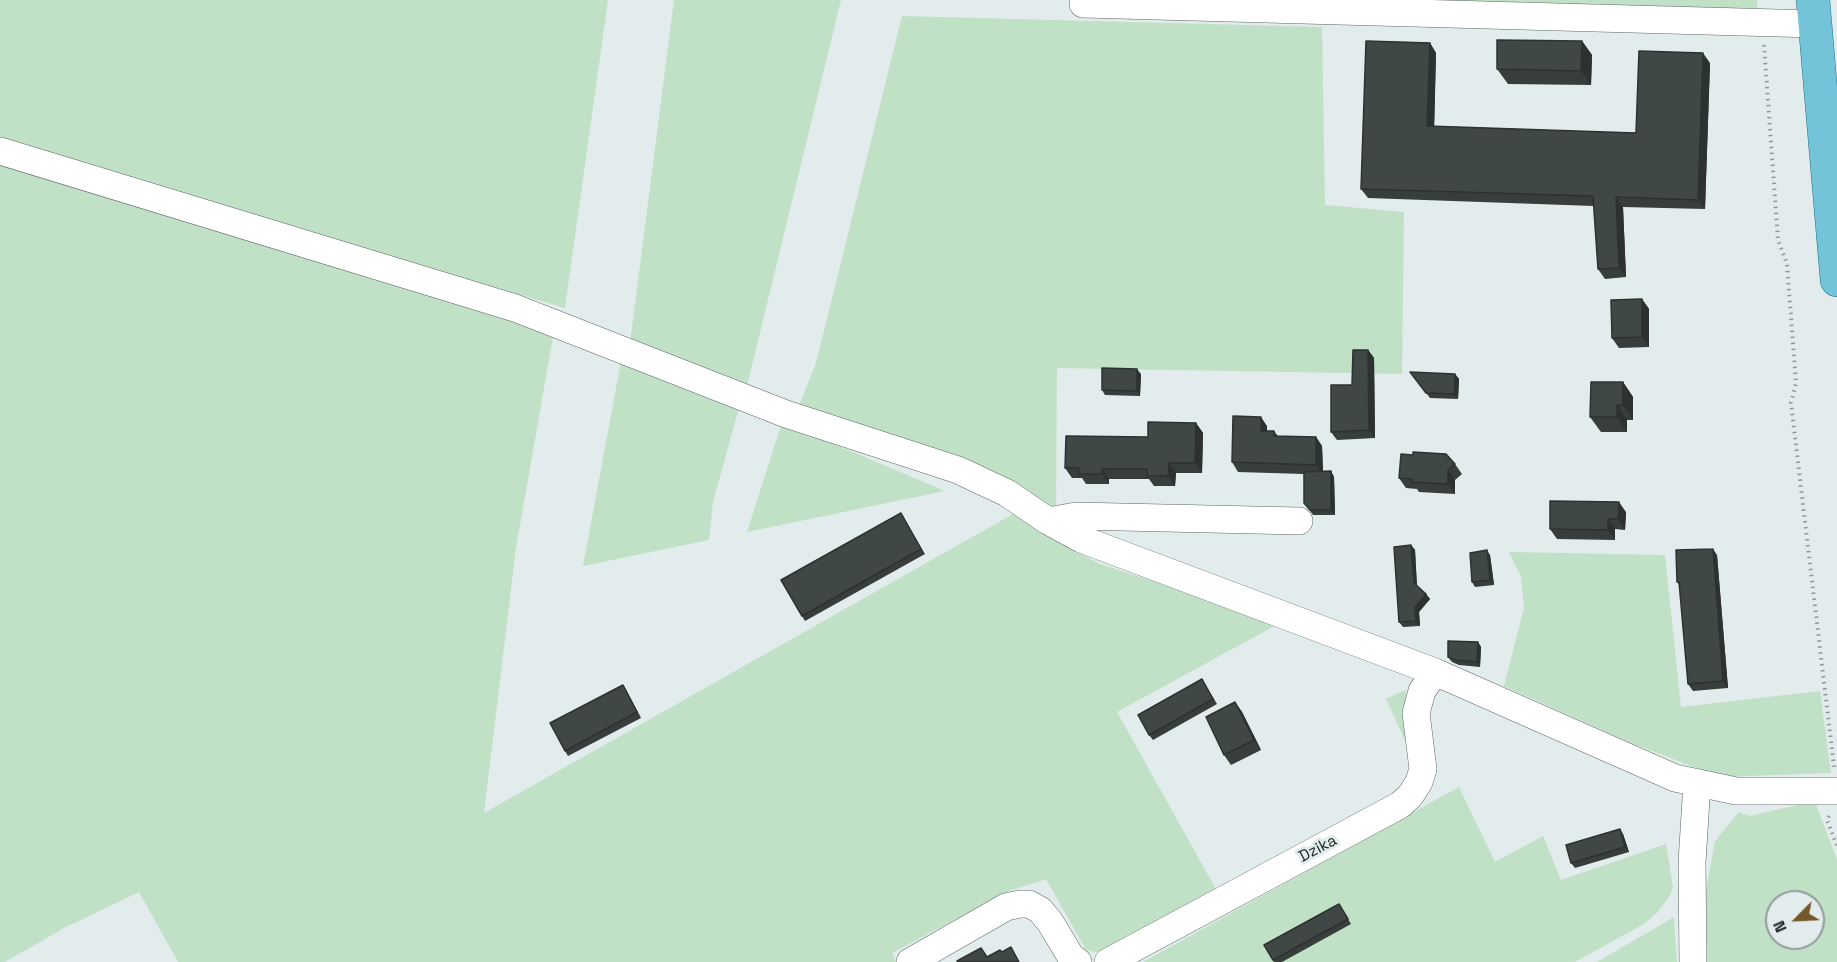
<!DOCTYPE html>
<style>
body{margin:0}
#map{position:relative;width:1837px;height:962px;overflow:hidden;background:#e2ecec;font-family:"Space Grotesk",sans-serif}
canvas{display:block}
.north{position:absolute;left:1765px;top:890px;width:60px;height:60px;box-sizing:border-box;background:#e2ecec;border:2px solid #949b9b;border-radius:50%;rotate:246deg;font-size:16px;font-weight:700;line-height:24px;text-align:center;color:#1e2222}
.north::after{content:'';display:block;margin:auto;width:21px;height:27px;background:#74572b;clip-path:polygon(50% 0,100% 100%,50% 72%,0 100%)}
</style>
<div id="map">
<canvas width="1837" height="962"></canvas>
<div class="north">N</div>
</div>
<script>
const context = document.querySelector('canvas').getContext('2d');
context.lineJoin = 'round';
function paint(path, color) {
  context.fillStyle = color;
  context.fill(path, 'evenodd');
}
function toPath(rows) {
  const path = new Path2D();
  for (const r of rows) {
    path.moveTo(r[0], r[1]);
    for (let i = 2; i < r.length; i += 2) path.lineTo(r[i], r[i + 1]);
  }
  return path;
}
function stroke(path, color, width, dash) {
  context.strokeStyle = color;
  context.lineWidth = width;
  context.lineCap = dash ? 'butt' : 'round';
  context.setLineDash(dash || []);
  context.stroke(path);
}
function drawText(font, color, halo, rows, align = 'center') {
  context.font = font + ' "Space Grotesk",sans-serif';
  context.lineWidth = 6;
  context.setLineDash([]);
  context.textBaseline = 'middle';
  context.strokeStyle = halo;
  context.fillStyle = color;
  for (const [text, x, y, turn = 0] of rows) {
    context.save();
    context.translate(x, y);
    context.rotate((+turn || 0) * Math.PI / 180);
    context.textAlign = isNaN(turn) ? turn : align;
    if (halo) context.strokeText(text, 0, 0);
    context.fillText(text, 0, 0);
    context.restore();
  }
}
paint(toPath([
 [0,0,608,0,565,308,0,142],
 [674,0,841,0,746,390,630,343],
 [1351,0,1757,0,1757,11],
 [902,16,1322,27,1325,205,1404,212,1402,374,1057,368,1056,509,1020,491,799,406,816,363],
 [0,163,554,331,516,548,484,813,1020,510,1081,554,1100,564,1280,623,1117,712,1217,891,1100,953,1086,950,1046,879,1009,891,892,953,896,962,178,962,139,892,64,928,5,962,0,962],
 [622,356,740,404,713,502,709,540,583,566],
 [782,422,945,491,747,532],
 [1509,552,1665,555,1681,707,1820,691,1831,773,1720,777,1631,743,1504,686,1524,608,1521,577],
 [1405,690,1416,764,1386,699],
 [1459,787,1495,862,1543,836,1561,880,1666,844,1673,888,1670,895,1657,913,1642,925,1575,962,1143,962],
 [1815,801,1837,860,1837,962,1703,962,1702,933,1706,890,1715,841,1739,812,1750,816],
 [1777,902,1813,902,1813,938,1777,938],
 [1674,917,1677,962,1597,962]
]), '#c0e1c6');
const minor = toPath([
 [1083,4,1815,24],
 [0,151,515,308,786,414,958,470,1007,493,1048,521,1081,539,1435,672,1675,778,1736,791,1837,791],
 [1048,521,1076,516,1299,521],
 [910,962,1006,907,1020,904,1029,904,1040,910,1050,922,1071,957,1078,962],
 [1108,962,1400,805,1410,796,1419,782,1423,769,1416,713,1422,691,1435,672],
 [1693,962,1692,862,1697,783]
]);
const major = toPath([
 [1813,0,1837,280]
]);
stroke(minor, '#5e6666', 28);
stroke(major, '#197189', 34);
stroke(toPath([
 [1764,45,1778,240,1787,264,1796,383,1791,403,1834,767],
 [1829,816,1827,820,1837,846]
]), '#909898', 4, [1.5, 4.5]);
stroke(minor, '#fff', 27);
stroke(major, '#73c3d9', 33);
paint(toPath([
 [1582,41,1592,55,1591,85,1508,84,1497,69],
 [1430,43,1436,53,1434,126,1636,133,1710,63,1705,209,1623,207,1626,277,1605,279,1598,269,1594,206,1368,198,1361,189],
 [1642,299,1649,309,1649,347,1619,348,1612,338],
 [1368,350,1374,358,1375,438,1337,440,1331,432],
 [1410,372,1455,374,1459,379,1458,399,1430,398],
 [1141,374,1140,396,1105,395,1102,390],
 [1623,382,1633,397,1633,420,1627,420,1627,432,1601,432,1590,417],
 [1196,423,1203,433,1202,473,1176,473,1175,486,1154,486,1149,479,1109,479,1109,484,1086,484,1082,478,1072,478,1065,468,1148,437],
 [1267,426,1267,431,1274,431,1278,436,1316,437,1322,446,1323,472,1331,471,1334,477,1335,515,1313,515,1308,508,1304,474,1238,472,1232,462],
 [1455,464,1462,474,1455,480,1455,494,1419,492,1417,489,1406,488,1399,478],
 [1626,512,1625,530,1615,529,1615,540,1557,539,1550,529],
 [901,513,925,554,805,621,802,616],
 [1411,545,1415,550,1417,586,1426,594,1430,599,1419,612,1420,626,1403,627,1399,622],
 [1490,555,1494,585,1475,587,1472,582],
 [1717,555,1728,688,1693,691,1688,684,1680,586,1677,582],
 [1478,642,1481,647,1480,667,1459,665,1452,662,1448,657],
 [1205,684,1217,704,1153,740,1149,735],
 [626,690,641,718,568,756,565,751],
 [1235,702,1242,712,1261,750,1231,765,1224,755],
 [1623,834,1629,852,1575,868,1571,863],
 [1339,904,1351,924,1282,962,1274,962,1264,945]
]), '#373e3b');
paint(toPath([
 [1582,41,1592,55,1591,85,1581,71],
 [1430,43,1436,53,1434,136,1427,126],
 [1703,53,1710,63,1705,209,1698,200],
 [1616,197,1623,207,1626,277,1619,268],
 [1642,299,1649,309,1649,347,1642,337],
 [1368,350,1374,358,1375,438,1369,430],
 [1137,369,1141,374,1140,396,1137,391],
 [1455,374,1459,379,1458,399,1455,394],
 [1623,382,1633,397,1633,420,1623,405],
 [1617,405,1627,420,1627,432,1617,417],
 [1261,417,1267,426,1267,440,1261,431],
 [1196,423,1203,433,1202,473,1195,463],
 [1316,437,1322,446,1323,474,1316,465],
 [1169,463,1176,473,1175,486,1168,476],
 [1102,469,1109,479,1109,484,1102,474],
 [1448,470,1455,480,1455,494,1448,484],
 [1331,471,1334,477,1335,515,1331,510],
 [1619,502,1626,512,1625,530,1618,519],
 [1608,519,1615,529,1615,540,1608,530],
 [1411,545,1415,550,1417,588,1414,583],
 [1713,549,1717,555,1728,688,1723,681],
 [1487,550,1490,555,1494,585,1490,580],
 [1426,594,1430,599,1419,612,1420,626,1416,621,1415,607],
 [1478,642,1481,647,1480,667,1477,662],
 [623,685,626,690,641,718,637,712],
 [1235,702,1242,712,1261,750,1254,740],
 [1620,829,1623,834,1629,852,1625,847]
]), '#2d3230');
const building = toPath([
 [1497,40,1582,41,1581,71,1497,69,1497,40],
 [1366,41,1430,43,1427,126,1636,133,1639,51,1703,53,1698,200,1616,197,1619,268,1598,269,1593,196,1361,189,1366,41],
 [1642,299,1642,337,1612,338,1611,300,1642,299],
 [1353,350,1368,350,1369,430,1331,432,1331,385,1352,385,1353,350],
 [1102,368,1137,369,1137,391,1102,390,1102,368],
 [1410,372,1455,374,1455,394,1426,393,1410,372],
 [1591,382,1623,382,1623,405,1617,405,1617,417,1590,417,1591,382],
 [1233,416,1261,417,1261,431,1274,431,1274,436,1316,437,1316,465,1232,462,1233,416],
 [1148,422,1196,423,1195,463,1169,463,1168,476,1147,476,1147,469,1102,469,1102,474,1079,474,1079,468,1065,468,1066,436,1148,437,1148,422],
 [1413,452,1446,454,1455,464,1448,470,1448,484,1412,482,1412,479,1399,478,1401,454,1413,455,1413,452],
 [1331,471,1331,510,1310,510,1304,503,1304,472,1331,471],
 [1550,501,1619,502,1618,519,1608,519,1608,530,1550,529,1550,501],
 [901,513,921,549,802,616,781,580,901,513],
 [1411,545,1414,583,1426,594,1415,607,1416,621,1399,622,1394,547,1411,545],
 [1713,549,1723,681,1688,684,1679,582,1677,582,1676,550,1713,549],
 [1487,550,1490,580,1472,582,1470,553,1487,550],
 [1448,641,1478,642,1477,662,1456,660,1448,657,1448,641],
 [1202,679,1213,699,1149,735,1138,715,1202,679],
 [623,685,637,712,565,751,550,723,623,685],
 [1235,702,1254,740,1224,755,1206,717,1235,702],
 [1620,829,1625,847,1571,863,1566,845,1620,829],
 [1339,904,1348,919,1273,960,1264,945,1339,904],
 [1011,947,1019,962,958,962,957,961,981,948,987,957,1000,950,1002,952,1011,947]
]);
paint(building, '#404845');
stroke(building, '#2d3230', 1.5);
drawText('16px', '#1e2222', '#e2ecec', [
 ["Dzika",1318,849,-28]
]);
</script>
